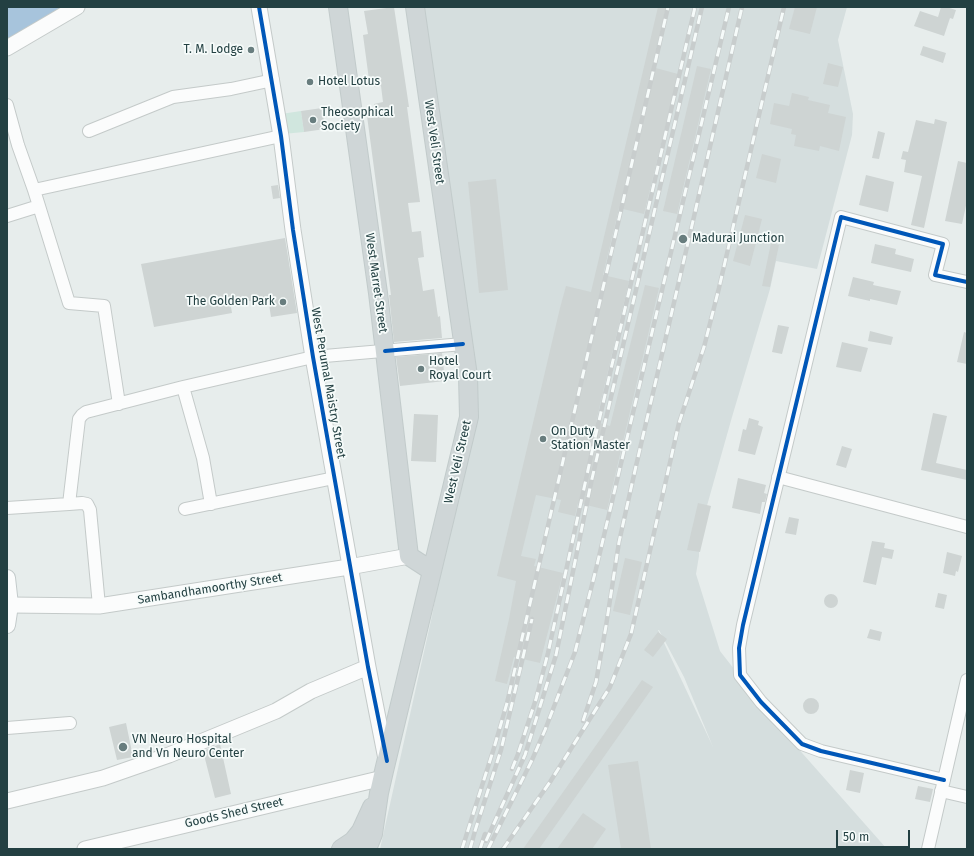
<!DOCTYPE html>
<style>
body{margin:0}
#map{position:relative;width:974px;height:856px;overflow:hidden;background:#e7edec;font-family:"Fira Sans",sans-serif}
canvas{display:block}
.frame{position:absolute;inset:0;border:8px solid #234042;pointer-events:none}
.scale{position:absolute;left:836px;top:830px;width:74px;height:18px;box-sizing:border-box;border:2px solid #234042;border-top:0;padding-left:5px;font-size:12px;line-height:14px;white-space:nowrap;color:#234042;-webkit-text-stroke:3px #f6fbfa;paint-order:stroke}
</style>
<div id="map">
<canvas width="974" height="856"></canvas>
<div class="frame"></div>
<div class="scale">50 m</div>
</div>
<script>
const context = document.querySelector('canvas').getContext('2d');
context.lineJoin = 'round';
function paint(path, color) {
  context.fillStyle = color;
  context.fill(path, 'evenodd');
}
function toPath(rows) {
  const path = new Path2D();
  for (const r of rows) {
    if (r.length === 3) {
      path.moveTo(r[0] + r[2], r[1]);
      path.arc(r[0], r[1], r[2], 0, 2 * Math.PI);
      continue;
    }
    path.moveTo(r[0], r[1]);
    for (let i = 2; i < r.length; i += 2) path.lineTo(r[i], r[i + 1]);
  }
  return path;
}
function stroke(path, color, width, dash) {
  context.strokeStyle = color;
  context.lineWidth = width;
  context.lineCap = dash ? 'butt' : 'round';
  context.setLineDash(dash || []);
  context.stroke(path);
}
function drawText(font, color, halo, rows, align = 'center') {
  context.font = font + ' "Fira Sans",sans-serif';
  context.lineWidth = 3.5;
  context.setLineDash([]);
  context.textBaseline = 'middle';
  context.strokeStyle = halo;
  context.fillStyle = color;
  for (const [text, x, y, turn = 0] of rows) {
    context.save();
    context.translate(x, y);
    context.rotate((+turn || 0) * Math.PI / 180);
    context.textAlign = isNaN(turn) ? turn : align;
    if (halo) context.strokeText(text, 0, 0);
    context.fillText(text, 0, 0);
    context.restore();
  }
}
paint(toPath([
 [422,7,847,7,838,40,853,114,852,135,817,269,776,261,770,289,732,417,699,534,699,556,696,574,720,651,780,728,887,849,380,849,432,616,470,412],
 [659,630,684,677,713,747,658,630]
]), '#d5dede');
paint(toPath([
 [301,111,304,132,283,134,281,114]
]), '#d0e6de');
paint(toPath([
 [7,7,70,7,7,42]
]), '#a7c4dc');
paint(toPath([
 [394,7,409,107,407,107,420,202,408,203,412,232,421,231,424,257,418,258,423,291,434,289,438,317,440,316,442,338,394,342,389,295,391,295,367,116,376,115,374,104,383,102,381,86,370,87,363,35,368,34,364,11],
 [658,7,666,7,652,67,678,74,644,214,619,208,603,275,629,281,596,422,610,426,645,285,659,288,607,510,578,503,575,516,558,512,561,500,536,495,521,556,536,559,534,566,563,573,540,663,514,657,507,684,495,681,509,619,516,581,497,576,560,308,566,286,591,292],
 [795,7,817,7,810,34,789,29],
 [941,7,946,7,956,10,953,19,950,18,944,36,914,26,920,11,938,17],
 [923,46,946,53,943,63,920,55],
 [828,63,843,67,838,87,823,84],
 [697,66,711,69,677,214,663,211],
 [792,93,809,97,808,100,830,105,828,113,846,117,839,151,820,146,819,151,794,146,796,135,791,134,792,129,770,124,774,103,789,106],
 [322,108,325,129,304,132,301,111],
 [935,119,947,122,924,228,911,225,922,176,904,172,906,160,901,159,903,151,908,152,916,120,934,124],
 [878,131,885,133,879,159,872,158],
 [762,154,781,159,776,183,756,178],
 [958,161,967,163,967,201,962,224,945,221],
 [866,175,894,182,888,212,859,205],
 [496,179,508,290,479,293,468,182],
 [278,185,280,198,273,199,271,186],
 [745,215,762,219,750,266,733,261],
 [285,238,297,313,271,317,268,298,244,302,244,305,231,307,232,313,154,327,141,264],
 [771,243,779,245,770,287,762,286],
 [875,244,896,249,895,254,914,259,911,272,871,263],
 [853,277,874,282,873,285,901,291,897,305,870,299,870,301,848,296],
 [778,325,789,327,782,354,772,352],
 [870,331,893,337,891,345,868,341],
 [964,332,967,333,967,364,957,362],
 [842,342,868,348,861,372,836,367],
 [442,353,445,381,400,386,396,357],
 [933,413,947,416,936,463,967,470,967,480,921,470],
 [414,414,438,415,436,462,411,461],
 [749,418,759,421,758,425,763,427,755,455,738,451,743,429,746,430],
 [842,446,852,449,846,468,836,465],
 [738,478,766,485,764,493,767,494,765,502,762,502,760,514,732,508],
 [698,503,711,506,700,552,687,550],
 [789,517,799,519,796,535,785,533],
 [872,541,885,543,884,548,894,550,892,559,882,557,876,585,863,582],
 [947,552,962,556,958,572,956,571,955,576,943,573],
 [625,558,642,562,630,615,613,611],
 [938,593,947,595,944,609,935,607],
 [831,601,7],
 [870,629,882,632,880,641,867,638],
 [658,632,667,639,653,657,644,650],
 [642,680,653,687,539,849,523,849],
 [811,706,8],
 [126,723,133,757,117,760,109,727],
 [220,744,231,794,215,798,203,751],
 [638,761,651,849,621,849,608,765],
 [850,770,864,773,860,793,846,790],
 [918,786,933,789,930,802,915,799],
 [583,813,606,829,592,849,557,849]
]), '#ced4d3');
const minor = toPath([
 [7,105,18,145,34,190],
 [89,131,173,97,231,89,273,80],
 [39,206,69,303,104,306,119,404],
 [7,216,39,206,34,190,281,136],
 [183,387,203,458,211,504],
 [778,477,967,527],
 [69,504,82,503,87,504,90,510,99,606],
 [7,508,69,504,79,419,82,415,86,412,183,387,313,357,463,344],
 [185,509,334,478],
 [7,728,70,723],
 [944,780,821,751,802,744,761,702,740,675,739,648,743,625,841,217,943,244,935,275,967,282],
 [941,791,967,797],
 [928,849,967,680]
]);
const tertiary = toPath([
 [259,7,281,136,293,230,313,357,368,667,386,759],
 [7,48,77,7],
 [10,605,99,606,349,567,409,556],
 [7,801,103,778,169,755,276,711,311,691,368,667],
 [85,849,383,778]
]);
const secondary = toPath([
 [7,578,10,605,7,625]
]);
const primary = toPath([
 [338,7,378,293,409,556,432,571],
 [341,849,353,841,361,831,372,807],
 [367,849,373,834,379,793,384,771,469,417,468,376,415,7]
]);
stroke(minor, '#c4cac9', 14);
stroke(tertiary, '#c4cac9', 17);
stroke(secondary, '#c3caca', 18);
stroke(primary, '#c2cbcb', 20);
stroke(minor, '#fbfcfc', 12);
stroke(tertiary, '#fbfcfc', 15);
stroke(secondary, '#fbfcfc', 16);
stroke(primary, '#cfd6d7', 18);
const rail = toPath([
 [583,721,596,682,606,626,619,542,636,466,693,221,742,7],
 [512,769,518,754,536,699,548,653,595,438,695,7],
 [486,841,525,755,556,655,591,483,702,7],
 [462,849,494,748,507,703,668,7],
 [470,849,475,831,501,750,532,619],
 [480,849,485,834],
 [488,849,532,760,545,730,575,652,597,565,729,7],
 [503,849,550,782,610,687,631,634,679,423,704,347,719,288,784,7]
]);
stroke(rail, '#c8cdcd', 4.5);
stroke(rail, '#f6fbfa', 3, [9]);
stroke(toPath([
 [259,7,281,136,293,230,313,357,368,667,387,761],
 [385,351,463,344],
 [944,780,821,751,802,744,761,702,740,675,739,648,743,625,841,217,943,244,935,275,967,282]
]), '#0057b8', 4);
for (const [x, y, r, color] of [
 [251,50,4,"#687d7e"],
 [310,82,4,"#687d7e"],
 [313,120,4,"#687d7e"],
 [683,239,5,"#687d7e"],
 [283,302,4,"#687d7e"],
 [421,369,4,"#687d7e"],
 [543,439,4,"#687d7e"],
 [123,747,5,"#687d7e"]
]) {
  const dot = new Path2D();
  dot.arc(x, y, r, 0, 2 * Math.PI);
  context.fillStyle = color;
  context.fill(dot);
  stroke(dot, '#f6fbfa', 1.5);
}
drawText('12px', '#234042', '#f6fbfa', [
 ["T. M. Lodge",243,50,"right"],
 ["Hotel Lotus",318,82],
 ["Theosophical",321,113],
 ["Society",321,127],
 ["Madurai Junction",692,239],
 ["The Golden Park",275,302,"right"],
 ["Hotel",429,362],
 ["Royal Court",429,376],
 ["On Duty",551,432],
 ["Station Master",551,446],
 ["VN Neuro Hospital",132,740],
 ["and Vn Neuro Center",132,754]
], 'left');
drawText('12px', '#234042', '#f6fbfa', [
 ["West Veli Street",434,142,82],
 ["West Marret Street",376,283,82],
 ["West Perumal Maistry Street",328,383,80],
 ["West Veli Street",458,462,-77],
 ["Sambandhamoorthy Street",210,589,-9],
 ["Goods Shed Street",234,813,-13]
]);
</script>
